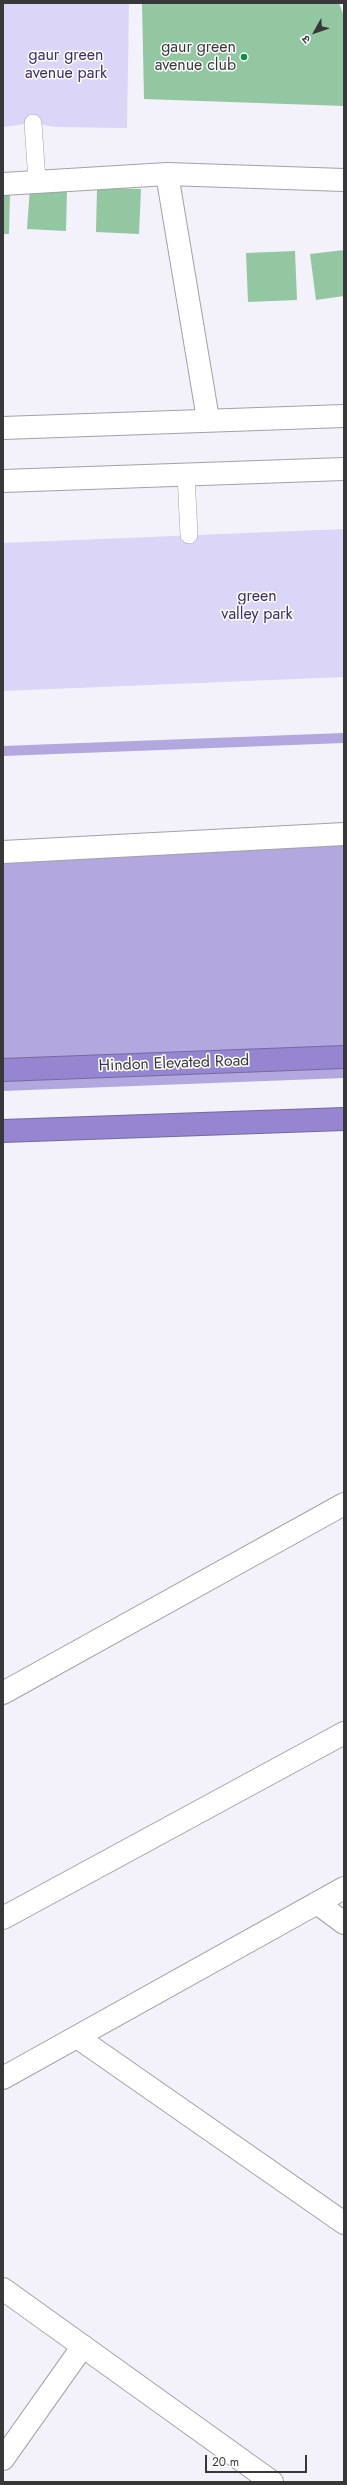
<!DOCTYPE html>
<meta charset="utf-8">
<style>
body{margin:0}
#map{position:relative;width:347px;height:2485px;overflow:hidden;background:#f3f2fa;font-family:Jost,"Noto Sans Devanagari",sans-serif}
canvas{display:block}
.frame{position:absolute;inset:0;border:4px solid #38373a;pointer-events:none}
.north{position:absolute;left:295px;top:12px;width:40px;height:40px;-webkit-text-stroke:3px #fff;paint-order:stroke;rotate:230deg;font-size:11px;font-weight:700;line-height:16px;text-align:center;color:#38373a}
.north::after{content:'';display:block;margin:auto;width:14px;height:18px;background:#38373a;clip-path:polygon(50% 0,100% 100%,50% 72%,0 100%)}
.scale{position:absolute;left:205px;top:2455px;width:102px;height:18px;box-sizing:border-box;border:2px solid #38373a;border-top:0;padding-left:5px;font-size:12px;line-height:14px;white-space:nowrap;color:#38373a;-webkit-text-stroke:3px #fff;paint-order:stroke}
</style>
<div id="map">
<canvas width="347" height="2485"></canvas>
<div class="frame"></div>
<div class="north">उ</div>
<div class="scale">20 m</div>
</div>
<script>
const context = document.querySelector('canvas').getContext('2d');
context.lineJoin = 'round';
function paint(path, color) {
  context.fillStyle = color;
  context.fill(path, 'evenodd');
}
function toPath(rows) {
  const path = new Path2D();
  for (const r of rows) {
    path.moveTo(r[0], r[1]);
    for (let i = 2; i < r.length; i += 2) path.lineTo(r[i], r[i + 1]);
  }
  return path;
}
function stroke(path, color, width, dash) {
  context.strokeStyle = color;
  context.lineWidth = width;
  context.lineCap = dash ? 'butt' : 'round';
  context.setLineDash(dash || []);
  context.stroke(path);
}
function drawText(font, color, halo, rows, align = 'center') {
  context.font = font + ' Jost,sans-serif';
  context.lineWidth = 3;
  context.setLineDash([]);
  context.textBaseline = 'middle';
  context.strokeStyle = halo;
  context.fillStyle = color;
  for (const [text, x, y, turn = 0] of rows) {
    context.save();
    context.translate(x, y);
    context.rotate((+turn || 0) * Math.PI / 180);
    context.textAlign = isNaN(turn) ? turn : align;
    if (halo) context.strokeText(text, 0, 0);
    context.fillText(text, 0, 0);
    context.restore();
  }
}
paint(toPath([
 [3,3,129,3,127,128,56,127,33,123,3,127],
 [344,529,344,677,3,691,3,543]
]), '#dbd5f8');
paint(toPath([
 [344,843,344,1078,3,1091,3,859]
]), '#b2a8df');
stroke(toPath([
 [3,751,344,738]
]), '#b2a8df', 10);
paint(toPath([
 [142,3,339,3,344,16,344,106,144,99],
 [30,187,67,189,66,231,27,229],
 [97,188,141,189,139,234,96,232],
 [3,190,10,191,9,234,3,234],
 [344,250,344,296,316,300,310,254],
 [295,251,297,300,248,302,246,253]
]), '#92c7a1');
const lane = toPath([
 [33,123,37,181],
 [186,474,189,535]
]);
const street = toPath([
 [167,174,208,419],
 [3,184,167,174,344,180],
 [3,1693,344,1504],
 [317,1903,344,1923],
 [3,1918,344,1733],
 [77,2037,344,2223],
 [3,2078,344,1888],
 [3,2289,272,2482],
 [3,2459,83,2346]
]);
const secondary = toPath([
 [3,428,344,416],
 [3,481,344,469],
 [3,852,344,834]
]);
const highway = toPath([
 [3,1070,344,1057],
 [3,1131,344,1119]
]);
stroke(lane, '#a2a1a8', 18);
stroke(street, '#a2a1a8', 24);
stroke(secondary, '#a2a1a8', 24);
stroke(highway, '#756a9c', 24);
stroke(lane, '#fff', 17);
stroke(street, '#fff', 22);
stroke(secondary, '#fff', 22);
stroke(highway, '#9685d1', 22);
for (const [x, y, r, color] of [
 [244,57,4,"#0a8f4c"]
]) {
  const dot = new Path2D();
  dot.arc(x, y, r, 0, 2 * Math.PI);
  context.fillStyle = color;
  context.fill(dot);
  stroke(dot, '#fff', 1.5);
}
drawText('16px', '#38373a', '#fff', [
 ["gaur green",236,48],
 ["avenue club",236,66]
], 'right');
drawText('16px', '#3d2b6b', '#fff', [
 ["gaur green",66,56],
 ["avenue park",66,74],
 ["green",257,597],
 ["valley park",257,615]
]);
drawText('16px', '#38373a', '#fff', [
 ["Hindon Elevated Road",174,1064,-2]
]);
</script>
